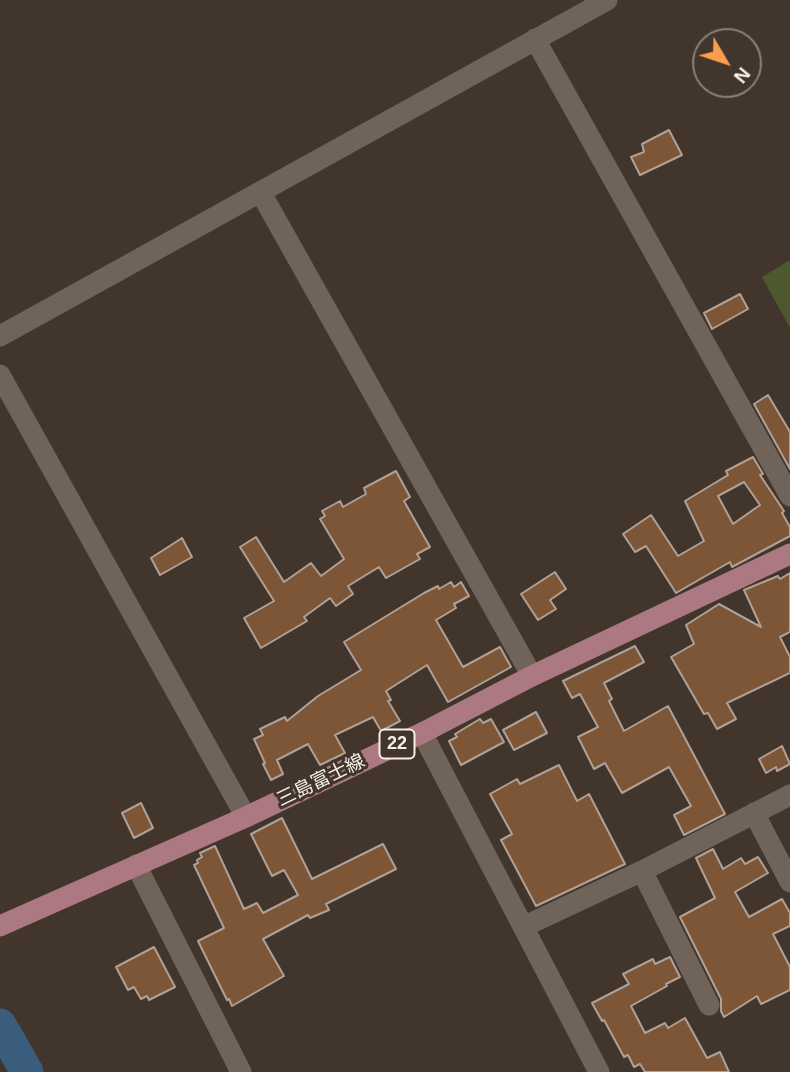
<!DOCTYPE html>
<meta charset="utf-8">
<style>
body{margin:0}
#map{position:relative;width:790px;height:1072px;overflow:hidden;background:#41352c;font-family:Helvetica,sans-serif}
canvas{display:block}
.north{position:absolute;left:692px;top:28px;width:70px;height:70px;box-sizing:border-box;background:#41352c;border:2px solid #8a8078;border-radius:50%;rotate:129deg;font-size:19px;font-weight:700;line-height:28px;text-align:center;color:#f8f0eb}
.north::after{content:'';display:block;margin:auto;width:24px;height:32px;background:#fb9e50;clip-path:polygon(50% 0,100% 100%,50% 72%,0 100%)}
</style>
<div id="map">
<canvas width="790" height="1072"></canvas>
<div class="north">N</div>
</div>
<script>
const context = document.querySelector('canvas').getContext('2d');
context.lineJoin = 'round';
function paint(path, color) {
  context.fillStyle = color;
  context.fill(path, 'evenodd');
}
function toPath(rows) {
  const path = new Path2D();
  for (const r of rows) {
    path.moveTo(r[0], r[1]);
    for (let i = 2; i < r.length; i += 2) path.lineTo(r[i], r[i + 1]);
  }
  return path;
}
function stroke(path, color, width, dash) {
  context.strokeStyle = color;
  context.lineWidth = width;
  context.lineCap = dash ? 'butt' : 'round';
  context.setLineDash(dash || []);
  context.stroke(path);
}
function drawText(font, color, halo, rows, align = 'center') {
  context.font = font + ' Helvetica,"Noto Sans JP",sans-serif';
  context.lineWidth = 6;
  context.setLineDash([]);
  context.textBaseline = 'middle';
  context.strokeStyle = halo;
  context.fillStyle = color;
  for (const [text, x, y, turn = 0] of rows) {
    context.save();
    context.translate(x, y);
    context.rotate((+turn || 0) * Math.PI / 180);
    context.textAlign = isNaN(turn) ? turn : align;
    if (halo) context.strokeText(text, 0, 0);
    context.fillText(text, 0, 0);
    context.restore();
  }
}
paint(toPath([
 [790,260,790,328,762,277]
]), '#4e582f');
stroke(toPath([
 [0,1025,27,1072]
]), '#3a5c7d', 33);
const building = toPath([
 [669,130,682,155,640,175,631,157,644,152,642,144,669,130],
 [740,294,748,309,712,329,704,313,740,294],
 [768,395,790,432,790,469,754,404,768,395],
 [753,457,763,474,760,475,784,511,782,513,790,527,790,536,732,567,730,562,676,593,646,546,635,552,623,534,651,515,678,556,704,541,685,501,728,475,726,471,753,457],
 [744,482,760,505,733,524,718,496,744,482],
 [396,471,410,497,404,501,430,547,417,554,420,559,386,578,379,567,348,586,353,594,336,606,330,598,304,617,307,621,261,648,244,618,274,601,240,547,256,537,284,582,311,563,321,576,344,559,320,519,325,516,322,511,340,501,343,507,366,494,364,488,396,471],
 [182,538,192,557,160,575,151,558,182,538],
 [555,572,566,589,550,600,556,609,538,620,521,594,555,572],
 [790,573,790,632,780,637,790,657,790,673,727,703,736,719,717,729,708,713,704,714,671,657,694,644,686,625,719,604,761,627,744,590,778,576,780,579,790,573],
 [451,582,454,587,461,582,469,596,454,604,456,608,436,620,463,667,500,647,511,667,448,702,427,665,386,691,391,700,388,701,400,721,381,731,373,717,335,735,345,753,320,765,308,744,277,760,283,774,271,780,263,764,265,763,254,739,263,735,260,729,285,717,287,721,318,696,361,670,344,642,424,593,438,586,439,589,451,582],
 [635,646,644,662,604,683,612,699,609,701,624,731,668,706,725,814,684,835,674,815,691,806,669,767,622,793,605,763,594,769,578,737,598,727,580,694,572,698,563,681,635,646],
 [536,712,547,733,514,750,503,730,536,712],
 [480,719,483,723,491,719,504,742,461,765,449,741,457,737,455,734,480,719],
 [782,746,790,764,777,771,776,767,766,773,759,759,782,746],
 [559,765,577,801,589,794,625,864,536,906,501,840,512,834,490,794,517,779,520,784,559,765],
 [141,803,153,828,134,838,122,813,141,803],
 [282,818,312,879,383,844,396,869,326,904,329,910,310,918,308,915,263,939,284,976,232,1006,229,999,227,1000,198,941,224,928,194,865,198,863,197,860,202,857,200,853,215,846,244,909,257,903,263,913,298,895,284,870,272,876,251,834,282,818],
 [713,849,723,869,741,858,745,864,758,857,768,873,735,892,749,917,782,899,790,913,790,926,773,934,790,967,790,990,761,1004,757,996,724,1017,721,1011,721,999,680,917,715,898,696,858,713,849],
 [154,947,175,987,149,1000,147,996,141,999,134,987,128,990,116,967,154,947],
 [670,957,680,977,666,984,667,986,631,1006,645,1033,665,1023,668,1028,685,1018,707,1058,720,1052,729,1072,645,1072,640,1064,634,1067,628,1055,624,1057,604,1020,602,1021,592,1003,629,984,623,974,653,959,655,964,670,957]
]);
paint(building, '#7d5638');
stroke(building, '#afa197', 2);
stroke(toPath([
 [535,39,790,496],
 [261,193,532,676],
 [0,336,607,0],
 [0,375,246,817],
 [422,733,599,1072],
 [754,813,790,882],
 [136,865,241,1072],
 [642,871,709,1005],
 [525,926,642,871,790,795]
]), '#70635a', 21);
stroke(toPath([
 [0,926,246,817,422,733,532,676,790,554]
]), '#ac7982', 21);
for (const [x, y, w] of [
 [397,744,35]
]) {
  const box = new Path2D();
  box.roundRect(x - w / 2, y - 14.5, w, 29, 5);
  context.fillStyle = '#41352c';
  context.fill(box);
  stroke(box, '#f8f0eb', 2);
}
drawText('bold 18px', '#f8f0eb', null, [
 ["22",397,744]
]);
drawText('19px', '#f8f0eb', '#41352c', [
 ["三島富士線",321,781,-26]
]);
</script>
